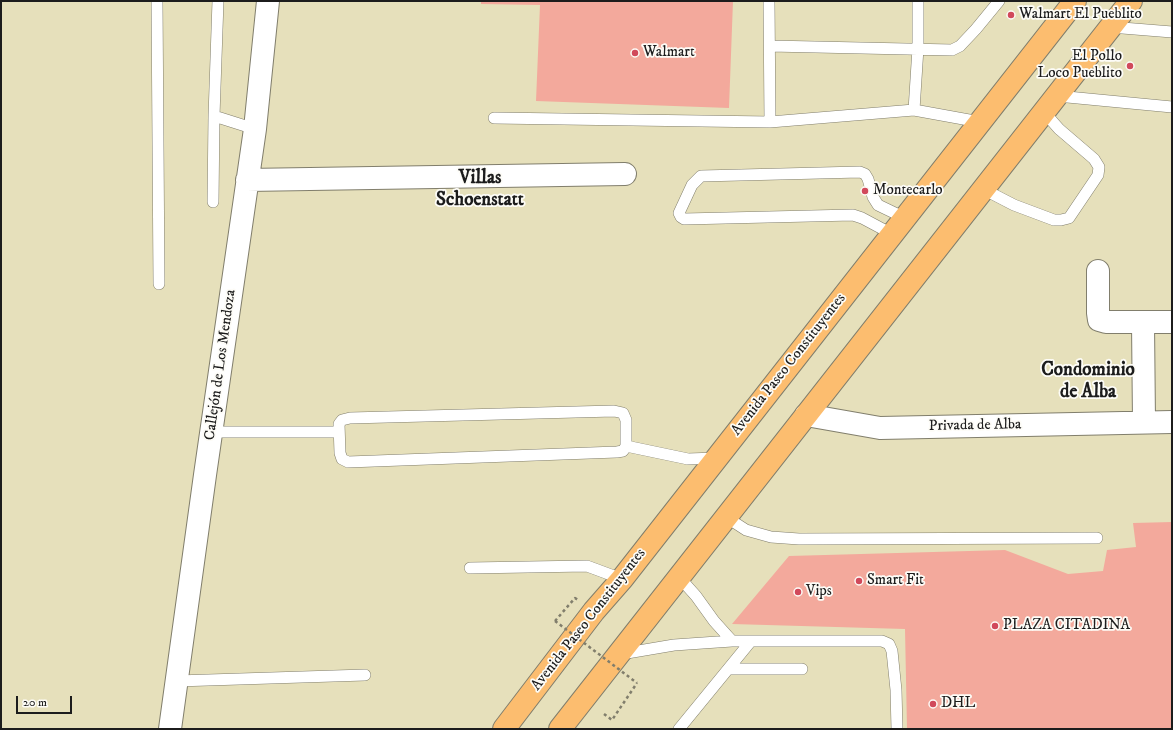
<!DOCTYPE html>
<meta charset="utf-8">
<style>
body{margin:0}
#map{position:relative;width:1173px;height:730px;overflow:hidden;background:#e6e0bb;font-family:"IM FELL DW Pica",serif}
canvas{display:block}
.frame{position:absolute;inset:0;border:2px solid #1c1c1c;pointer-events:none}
.scale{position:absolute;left:16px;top:696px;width:56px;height:18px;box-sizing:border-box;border:2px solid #1c1c1c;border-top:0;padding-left:5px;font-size:12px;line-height:14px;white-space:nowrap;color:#1c1c1c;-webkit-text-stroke:3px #fdfcf7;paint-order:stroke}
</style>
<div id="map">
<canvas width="1173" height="730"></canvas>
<div class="frame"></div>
<div class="scale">20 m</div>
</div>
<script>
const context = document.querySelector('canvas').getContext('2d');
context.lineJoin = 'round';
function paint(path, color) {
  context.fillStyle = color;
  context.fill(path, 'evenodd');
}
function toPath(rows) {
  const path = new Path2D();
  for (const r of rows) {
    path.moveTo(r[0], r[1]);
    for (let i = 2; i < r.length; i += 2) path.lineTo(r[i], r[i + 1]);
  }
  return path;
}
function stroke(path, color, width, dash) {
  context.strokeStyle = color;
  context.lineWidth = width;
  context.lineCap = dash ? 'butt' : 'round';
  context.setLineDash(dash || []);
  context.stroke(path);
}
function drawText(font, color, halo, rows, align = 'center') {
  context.font = font + ' "IM FELL DW Pica",serif';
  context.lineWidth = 3.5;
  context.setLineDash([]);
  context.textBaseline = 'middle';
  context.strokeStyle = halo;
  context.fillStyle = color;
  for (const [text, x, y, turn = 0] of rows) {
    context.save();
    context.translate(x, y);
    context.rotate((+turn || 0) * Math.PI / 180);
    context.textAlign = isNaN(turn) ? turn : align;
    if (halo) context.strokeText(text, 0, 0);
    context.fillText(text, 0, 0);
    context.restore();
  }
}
paint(toPath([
 [481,1,733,1,729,108,536,101,540,5,481,4],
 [1172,522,1172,729,907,729,905,629,732,624,789,556,1005,550,1068,574,1103,571,1107,550,1136,547,1133,523]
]), '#f3a99c');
const service = toPath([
 [157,1,159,284],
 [769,1,770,122,914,110],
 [918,1,918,48,914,110,980,122],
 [1110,27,1172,32],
 [770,46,952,50,960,46,976,29,999,1],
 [1057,96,1172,107],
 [214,116,218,1],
 [494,118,770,122],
 [983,189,1014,205,1054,220,1061,220,1069,218,1098,175,1099,167,1094,159,1059,129,1044,112],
 [213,202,214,116,255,129],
 [892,234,862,218,853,215,684,219,681,217,679,213,692,185,701,176,860,172,865,174,868,179,873,197,878,205,905,218],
 [614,411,623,413,626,420,626,446,623,451,617,452,348,462,342,459,340,453,339,424,342,420,350,418,614,411],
 [211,432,339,432],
 [626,446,688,459,716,458],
 [726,517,746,530,771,537,799,539,1097,538],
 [470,568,587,566,622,579],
 [679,577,696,596,714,621,732,641],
 [621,654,674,645,732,641,882,641,889,644,892,651,896,690,897,729],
 [729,669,802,669],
 [177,681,365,675],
 [679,729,751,641]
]);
const minor = toPath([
 [247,180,625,174],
 [1098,271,1098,313,1099,320,1106,322,1172,322],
 [1143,323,1144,422],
 [806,415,880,428,1172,422],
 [170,729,205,475,255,129,268,1]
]);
const trunk = toPath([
 [504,729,594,611,622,579,1075,1],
 [560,729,1131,1]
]);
stroke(service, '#817e6c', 12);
stroke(minor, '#817e6c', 24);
stroke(trunk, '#817e6c', 24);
stroke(toPath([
 [555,621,575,598,578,600],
 [604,714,612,720,637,683]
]), '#817e6c', 2.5, [3, 3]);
stroke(service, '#fff', 11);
stroke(minor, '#fff', 22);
stroke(trunk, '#fcbd6f', 22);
stroke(toPath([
 [555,621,637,683]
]), '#817e6c', 2.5, [3, 3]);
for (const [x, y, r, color] of [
 [1011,15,4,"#d1495b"],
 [635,53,4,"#d1495b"],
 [1130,66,4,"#d1495b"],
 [865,191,4,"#d1495b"],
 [859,581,4,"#d1495b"],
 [798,592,4,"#d1495b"],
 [995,626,4,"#d1495b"],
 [933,704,4,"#d1495b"]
]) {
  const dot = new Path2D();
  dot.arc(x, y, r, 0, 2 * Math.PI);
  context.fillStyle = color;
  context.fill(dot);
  stroke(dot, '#fdfcf7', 1.5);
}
drawText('15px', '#1c1c1c', '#fdfcf7', [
 ["Walmart El Pueblito",1019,15],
 ["Walmart",643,53],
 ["El Pollo",1122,57,"right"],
 ["Loco Pueblito",1122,74,"right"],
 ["Montecarlo",873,191],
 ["Smart Fit",867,581],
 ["Vips",806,592],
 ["PLAZA CITADINA",1003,626],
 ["DHL",941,704]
], 'left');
drawText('15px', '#1c1c1c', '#fdfcf7', [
 ["Callejón de Los Mendoza",221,365,-82],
 ["Avenida Paseo Constituyentes",789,365,-52],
 ["Privada de Alba",975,426,-1],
 ["Avenida Paseo Constituyentes",589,620,-52]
]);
drawText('bold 19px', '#1c1c1c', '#fdfcf7', [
 ["Villas",480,179],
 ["Schoenstatt",480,201],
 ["Condominio",1088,371],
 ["de Alba",1088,393]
]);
</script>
